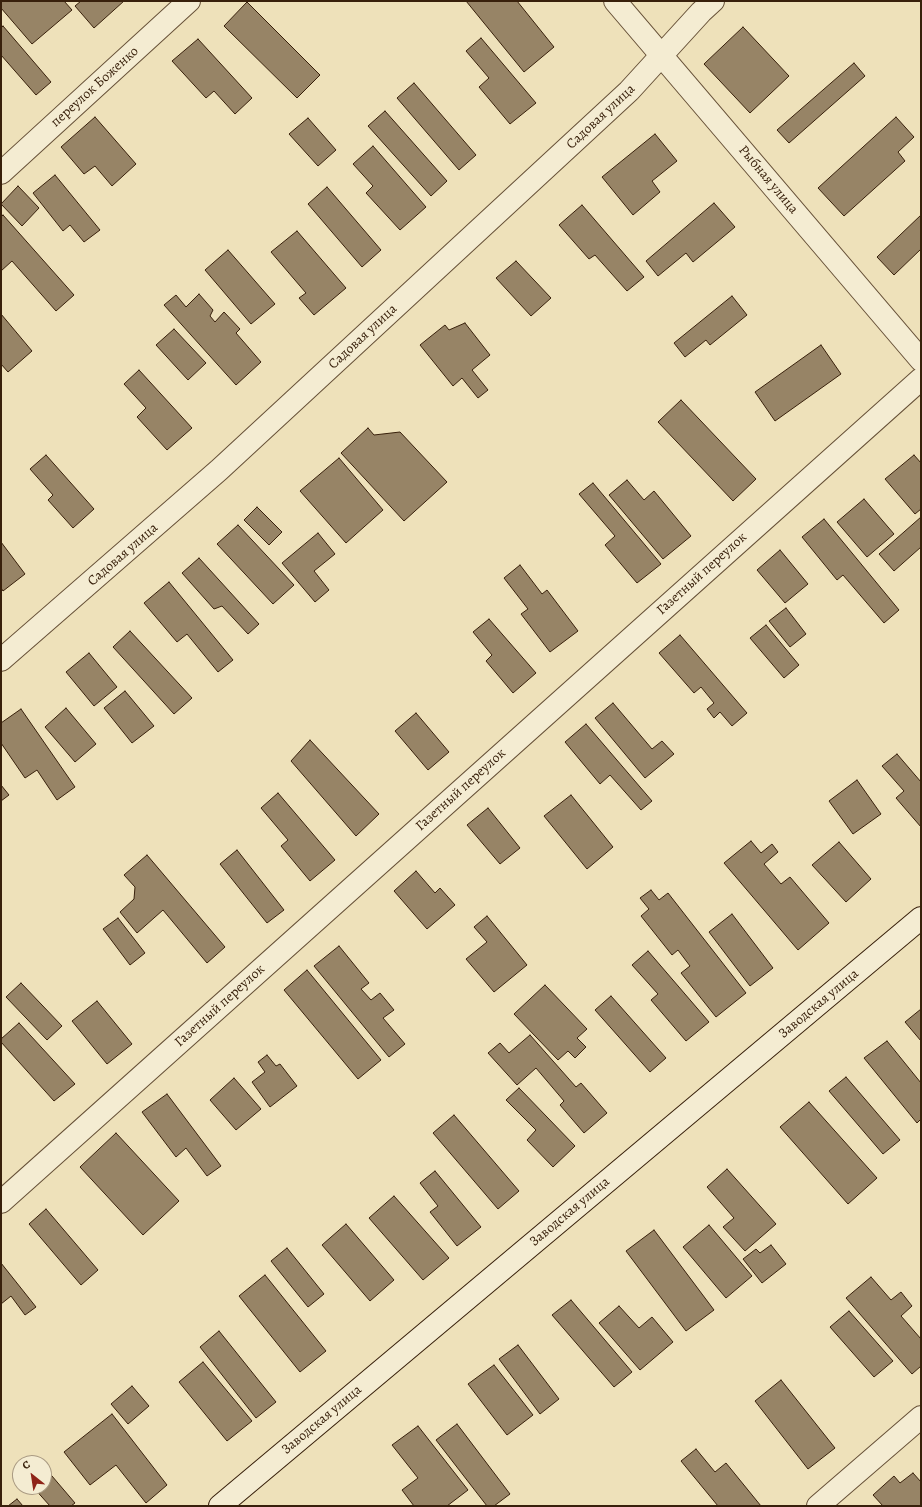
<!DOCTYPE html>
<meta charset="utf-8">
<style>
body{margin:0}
#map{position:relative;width:922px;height:1507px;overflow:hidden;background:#eee1ba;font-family:Alegreya,serif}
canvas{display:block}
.frame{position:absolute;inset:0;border:2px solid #38200b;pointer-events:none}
.north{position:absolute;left:12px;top:1455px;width:40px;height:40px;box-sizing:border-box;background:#f4ecd2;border:1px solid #a99a82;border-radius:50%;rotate:330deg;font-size:11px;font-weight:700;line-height:16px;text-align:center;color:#38200b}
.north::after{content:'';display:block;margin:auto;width:14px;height:18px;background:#8f2418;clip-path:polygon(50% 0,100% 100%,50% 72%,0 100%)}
</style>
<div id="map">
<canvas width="922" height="1507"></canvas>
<div class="frame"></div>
<div class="north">С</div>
</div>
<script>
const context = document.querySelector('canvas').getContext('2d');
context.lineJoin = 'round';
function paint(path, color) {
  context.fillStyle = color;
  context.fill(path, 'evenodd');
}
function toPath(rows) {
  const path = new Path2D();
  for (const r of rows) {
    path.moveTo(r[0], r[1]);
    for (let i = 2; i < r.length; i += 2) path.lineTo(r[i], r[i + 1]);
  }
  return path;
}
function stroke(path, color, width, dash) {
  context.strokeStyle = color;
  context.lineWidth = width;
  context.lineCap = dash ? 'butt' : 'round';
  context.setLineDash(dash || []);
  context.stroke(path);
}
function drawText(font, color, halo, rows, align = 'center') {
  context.font = font + ' Alegreya,serif';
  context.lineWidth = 3.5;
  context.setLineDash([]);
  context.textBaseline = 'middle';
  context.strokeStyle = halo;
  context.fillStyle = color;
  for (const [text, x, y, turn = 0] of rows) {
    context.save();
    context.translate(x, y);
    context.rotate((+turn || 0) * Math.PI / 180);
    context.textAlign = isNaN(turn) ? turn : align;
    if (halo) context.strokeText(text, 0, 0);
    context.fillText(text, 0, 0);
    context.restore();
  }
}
const building = toPath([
 [1,1,64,1,72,10,32,44,1,8,1,1],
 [81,1,124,1,94,28,75,6,81,1],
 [466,1,517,1,554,47,524,72,466,1],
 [247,2,320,75,297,98,224,26,247,2],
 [3,26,51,82,36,95,1,55,1,28,3,26],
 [743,27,789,76,750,113,704,64,743,27],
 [481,38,536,103,510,124,479,87,489,78,466,51,481,38],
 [198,39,252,98,235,114,214,91,206,98,172,61,198,39],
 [854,63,865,76,789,143,777,130,854,63],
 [414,83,476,155,459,170,397,98,414,83],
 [385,111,447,181,431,196,368,126,385,111],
 [95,117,136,164,112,186,95,166,84,174,61,147,95,117],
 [896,117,914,137,898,152,905,161,844,216,818,188,896,117],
 [308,118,336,150,318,166,289,134,308,118],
 [655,134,677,161,652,181,660,192,633,215,602,177,655,134],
 [373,146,426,207,400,230,366,193,373,186,353,164,373,146],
 [55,175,100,230,84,242,70,225,63,231,33,193,55,175],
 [18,186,39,208,22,226,1,204,18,186],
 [327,187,381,250,362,267,308,204,327,187],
 [714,203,735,227,693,262,686,253,658,276,646,261,714,203],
 [582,205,644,277,627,291,595,255,589,259,559,225,582,205],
 [3,215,74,295,56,311,12,261,1,271,1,217,3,215],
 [921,215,921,249,894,275,877,257,921,215],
 [297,231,346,288,314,315,299,298,306,293,271,252,297,231],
 [228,250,275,304,251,324,205,270,228,250],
 [516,261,551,298,531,316,496,278,516,261],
 [199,294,213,310,210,316,215,322,224,312,240,329,236,333,261,362,236,385,164,305,176,295,186,307,199,294],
 [732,296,747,315,710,345,706,340,685,357,674,343,732,296],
 [1,314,32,351,8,372,1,364,1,314],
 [465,323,490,355,472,370,488,390,478,398,462,378,453,386,420,345,445,325,449,330,465,323],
 [174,329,206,363,188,380,156,345,174,329],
 [821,345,841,374,775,421,755,392,821,345],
 [139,370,192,428,167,450,137,417,146,408,124,384,139,370],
 [681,400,756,479,733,501,658,422,681,400],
 [368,428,374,435,400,432,447,482,404,521,341,453,368,428],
 [46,455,94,509,73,528,48,500,53,495,30,469,46,455],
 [914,455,921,463,921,509,915,514,885,479,914,455],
 [339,458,383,510,346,543,300,491,339,458],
 [627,480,644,500,654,491,691,536,663,559,609,495,627,480],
 [593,483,661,564,637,583,605,545,615,536,579,494,593,483],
 [864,499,894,534,867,557,837,522,864,499],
 [257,507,282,532,269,545,244,520,257,507],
 [921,517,921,547,894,571,879,554,921,517],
 [824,519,899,610,884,623,843,575,837,580,802,537,824,519],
 [238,525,294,585,273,604,217,544,238,525],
 [318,533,335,554,314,571,329,590,315,602,282,563,318,533],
 [1,542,25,574,3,591,1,588,1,542],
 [780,550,808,584,785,603,757,570,780,550],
 [199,558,259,624,248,634,222,606,214,609,182,573,199,558],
 [520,565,542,594,547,590,578,631,550,652,521,614,528,609,504,578,520,565],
 [169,582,233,660,218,672,187,634,177,642,144,603,169,582],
 [786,608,806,634,790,647,769,621,786,608],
 [489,619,536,673,513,693,486,661,492,655,473,632,489,619],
 [766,625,799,665,784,678,750,638,766,625],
 [130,631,192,698,174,714,113,647,130,631],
 [680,635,747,713,732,726,720,712,714,718,707,709,714,703,701,687,694,693,659,653,680,635],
 [89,653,117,687,94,706,66,672,89,653],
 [125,691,154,726,132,743,104,708,125,691],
 [613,703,652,749,662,741,674,754,645,778,595,718,613,703],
 [66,708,96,744,75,762,45,727,66,708],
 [21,709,75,787,57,800,37,770,25,778,1,743,1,723,21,709],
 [416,713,449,752,428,770,395,731,416,713],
 [586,724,652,801,641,810,610,775,600,784,565,742,586,724],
 [310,740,379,814,356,836,291,761,310,740],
 [897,754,921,782,921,827,896,798,904,791,882,766,897,754],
 [857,780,881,814,853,834,829,801,857,780],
 [1,785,9,795,1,801,1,785],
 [278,793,335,860,310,881,281,846,288,840,261,808,278,793],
 [571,795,613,847,587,869,544,816,571,795],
 [488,808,520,848,500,864,467,825,488,808],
 [751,841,761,853,772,844,778,852,764,864,781,884,790,877,829,923,798,950,724,863,751,841],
 [839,842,871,879,846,902,812,865,839,842],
 [237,850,284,910,267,923,220,864,237,850],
 [147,855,225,947,207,963,163,910,137,933,120,912,134,899,135,887,124,875,147,855],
 [416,871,435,893,440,888,455,905,427,929,394,891,416,871],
 [651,890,659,900,668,893,746,993,716,1017,681,973,690,966,678,950,672,955,641,916,649,909,640,898,651,890],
 [732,914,773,968,750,986,709,932,732,914],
 [487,916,527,965,494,992,466,959,487,942,474,927,487,916],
 [118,918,145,953,130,965,103,929,118,918],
 [339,946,369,983,361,989,371,1000,380,993,394,1010,383,1018,405,1044,389,1057,314,966,339,946],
 [648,951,709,1022,686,1041,651,1000,658,994,632,965,648,951],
 [307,970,381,1060,358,1079,284,990,307,970],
 [21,983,62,1026,47,1040,6,997,21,983],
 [545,985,587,1029,577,1038,586,1047,575,1058,568,1051,558,1060,514,1014,545,985],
 [611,996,666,1058,650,1072,595,1010,611,996],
 [97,1001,132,1044,107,1064,72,1021,97,1001],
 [921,1009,921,1041,905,1022,921,1009],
 [19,1023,75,1084,54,1101,1,1042,1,1039,19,1023],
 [530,1035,576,1087,581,1083,607,1113,584,1133,560,1105,564,1101,536,1068,517,1085,488,1053,500,1043,509,1053,530,1035],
 [887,1041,921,1083,921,1119,917,1123,864,1058,887,1041],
 [267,1055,276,1066,280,1064,297,1086,270,1107,252,1082,265,1072,258,1062,267,1055],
 [846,1077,900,1140,883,1154,829,1091,846,1077],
 [234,1078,261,1109,236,1130,210,1100,234,1078],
 [519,1088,575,1146,553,1167,527,1140,536,1130,506,1100,519,1088],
 [167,1094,221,1166,207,1176,186,1148,176,1157,142,1112,167,1094],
 [809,1102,877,1178,848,1204,780,1127,809,1102],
 [454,1115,519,1191,498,1209,433,1133,454,1115],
 [116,1133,179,1201,143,1235,80,1167,116,1133],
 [727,1169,776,1224,745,1251,723,1227,734,1218,707,1187,727,1169],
 [435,1171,481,1227,457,1246,430,1212,438,1206,420,1183,435,1171],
 [394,1196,449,1258,423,1280,369,1218,394,1196],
 [46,1209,98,1270,81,1285,29,1224,46,1209],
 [346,1224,394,1280,370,1301,322,1245,346,1224],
 [709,1225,752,1276,726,1298,683,1247,709,1225],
 [654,1230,714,1310,686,1331,626,1251,654,1230],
 [771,1245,786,1264,762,1283,743,1259,756,1249,760,1253,771,1245],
 [287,1248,324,1294,308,1307,271,1261,287,1248],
 [1,1263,36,1307,25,1315,11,1296,1,1304,1,1263],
 [265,1275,326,1351,300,1372,239,1296,265,1275],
 [871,1277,891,1300,901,1292,912,1306,901,1316,921,1339,921,1366,912,1374,846,1298,871,1277],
 [571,1300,632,1372,614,1387,552,1315,571,1300],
 [619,1306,639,1328,652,1317,673,1342,640,1370,599,1323,619,1306],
 [849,1311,893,1361,874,1377,830,1327,849,1311],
 [219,1331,276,1402,256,1418,200,1347,219,1331],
 [518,1345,559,1399,540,1414,499,1359,518,1345],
 [203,1362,252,1421,227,1441,179,1382,203,1362],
 [494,1365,533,1415,507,1435,468,1384,494,1365],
 [781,1380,835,1448,808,1469,755,1401,781,1380],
 [132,1386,149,1406,128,1424,111,1404,132,1386],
 [112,1414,167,1485,146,1503,116,1465,90,1485,64,1452,112,1414],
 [457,1424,510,1494,494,1506,487,1506,436,1440,457,1424],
 [418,1426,468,1490,447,1506,414,1506,402,1490,418,1478,392,1445,418,1426],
 [696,1449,715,1472,726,1463,761,1506,718,1506,681,1461,696,1449],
 [46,1469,75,1503,71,1506,50,1506,33,1487,44,1487,44,1470,46,1469],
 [913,1473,921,1482,921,1506,883,1506,873,1495,894,1476,900,1483,913,1473],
 [17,1499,23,1506,8,1506,17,1499]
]);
paint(building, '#978466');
stroke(building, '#38200b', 1);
const minor = toPath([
 [1,173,189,1],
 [1,660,219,470,629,91,701,12,713,1],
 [1,1202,921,379],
 [818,1506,921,1417]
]);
const tertiary = toPath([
 [615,1,921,360]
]);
const secondary = toPath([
 [220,1506,921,918]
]);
stroke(minor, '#665037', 24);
stroke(tertiary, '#665037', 24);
stroke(secondary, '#38200b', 24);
stroke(minor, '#f4ecd2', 22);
stroke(tertiary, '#f4ecd2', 22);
stroke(secondary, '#f4ecd2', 22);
drawText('14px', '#38200b', '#f4ecd2', [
 ["переулок Боженко",95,87,-42],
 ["Садовая улица",601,117,-43],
 ["Рыбная улица",768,180,50],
 ["Садовая улица",363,337,-43],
 ["Садовая улица",123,555,-41],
 ["Газетный переулок",702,574,-42],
 ["Газетный переулок",461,790,-42],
 ["Заводская улица",819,1004,-40],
 ["Газетный переулок",220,1006,-42],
 ["Заводская улица",570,1212,-40],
 ["Заводская улица",322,1420,-40]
]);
</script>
